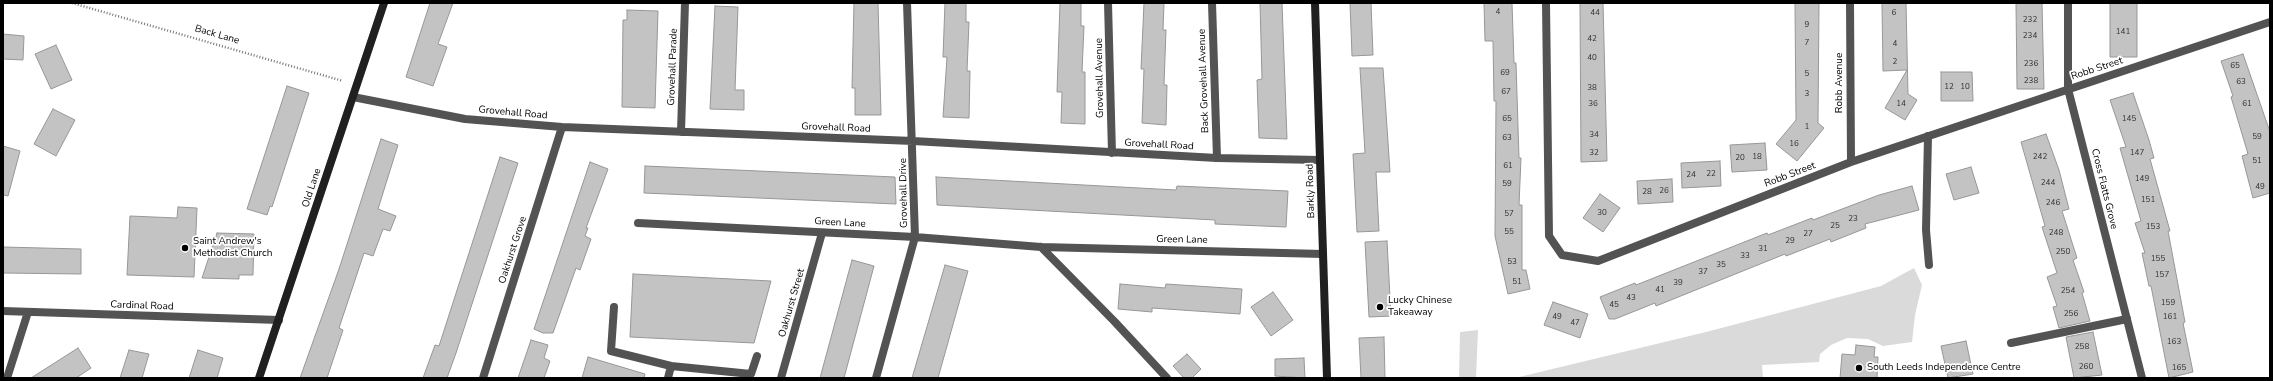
<!DOCTYPE html>
<style>
body{margin:0}
#map{position:relative;width:2273px;height:381px;overflow:hidden;background:#fff;font-family:"Nunito Sans",sans-serif}
canvas{display:block}
.frame{position:absolute;inset:0;border:4px solid #000;pointer-events:none}
</style>
<div id="map">
<canvas width="2273" height="381"></canvas>
<div class="frame"></div>
</div>
<script>
const context = document.querySelector('canvas').getContext('2d');
context.lineJoin = 'round';
function paint(path, color) {
  context.fillStyle = color;
  context.fill(path, 'evenodd');
}
function toPath(rows) {
  const path = new Path2D();
  for (const r of rows) {
    path.moveTo(r[0], r[1]);
    for (let i = 2; i < r.length; i += 2) path.lineTo(r[i], r[i + 1]);
  }
  return path;
}
function stroke(path, color, width, dash) {
  context.strokeStyle = color;
  context.lineWidth = width;
  context.lineCap = dash ? 'butt' : 'round';
  context.setLineDash(dash || []);
  context.stroke(path);
}
function drawText(font, color, halo, rows, align = 'center') {
  context.font = font + ' "Nunito Sans",sans-serif';
  context.lineWidth = 3.5;
  context.setLineDash([]);
  context.textBaseline = 'middle';
  context.strokeStyle = halo;
  context.fillStyle = color;
  for (const [text, x, y, turn = 0] of rows) {
    context.save();
    context.translate(x, y);
    context.rotate((+turn || 0) * Math.PI / 180);
    context.textAlign = isNaN(turn) ? turn : align;
    if (halo) context.strokeText(text, 0, 0);
    context.fillText(text, 0, 0);
    context.restore();
  }
}
paint(toPath([
 [1914,268,1922,285,1915,315,1912,342,1883,346,1868,339,1847,338,1831,345,1820,354,1819,362,1762,365,1763,378,1515,378,1706,332,1881,286],
 [1478,330,1476,378,1459,378,1460,332]
]), '#dadada');
const building = toPath([
 [430,3,453,3,438,44,447,47,433,86,406,77,430,3],
 [854,3,878,3,881,115,855,115,855,88,852,88,854,3],
 [945,3,966,3,966,22,969,22,967,71,970,71,969,118,943,117,947,57,943,57,945,3],
 [1060,3,1081,3,1081,26,1084,26,1082,72,1085,72,1085,124,1061,123,1062,92,1057,92,1060,3],
 [1144,3,1164,3,1163,30,1166,30,1164,85,1167,85,1166,125,1142,123,1144,69,1141,69,1144,3],
 [1260,3,1282,3,1287,139,1259,138,1257,80,1262,79,1260,3],
 [1350,3,1371,3,1373,55,1352,56,1350,3],
 [1484,3,1512,3,1514,63,1516,63,1519,158,1521,158,1519,205,1522,205,1522,270,1526,270,1530,289,1508,294,1495,236,1496,101,1494,101,1493,41,1485,41,1484,3],
 [1580,3,1603,3,1607,161,1581,162,1580,3],
 [1795,3,1819,3,1818,123,1824,128,1797,161,1776,144,1796,120,1795,3],
 [1882,3,1906,3,1908,94,1917,100,1905,120,1885,108,1907,70,1883,71,1882,3],
 [2016,3,2042,3,2044,89,2017,89,2016,3],
 [2110,3,2137,3,2137,57,2110,57,2110,3],
 [715,6,738,7,735,90,744,90,744,110,710,109,715,6],
 [627,10,658,11,655,108,622,107,623,20,627,20,627,10],
 [3,34,24,36,23,60,3,59,3,34],
 [56,45,72,80,51,89,35,54,56,45],
 [2243,54,2270,132,2270,193,2253,198,2242,156,2248,154,2231,97,2233,96,2221,61,2243,54],
 [1360,68,1383,68,1390,172,1376,172,1379,231,1357,232,1353,154,1365,153,1360,68],
 [1941,72,1972,72,1973,101,1941,101,1941,72],
 [287,86,309,93,272,207,270,206,267,215,247,209,287,86],
 [2133,93,2149,140,2154,158,2150,159,2170,231,2168,231,2185,322,2183,323,2193,372,2169,378,2151,286,2149,286,2142,253,2145,253,2135,223,2141,221,2120,148,2126,147,2110,100,2133,93],
 [53,109,75,120,56,156,34,144,53,109],
 [2046,134,2059,170,2069,209,2062,211,2077,258,2073,260,2084,292,2082,293,2090,321,2059,328,2053,307,2057,306,2047,277,2057,273,2042,227,2045,226,2021,142,2046,134],
 [381,139,398,145,378,209,396,216,390,231,383,229,373,256,364,253,339,328,343,330,327,378,300,378,339,269,381,139],
 [1765,143,1767,170,1732,172,1730,145,1765,143],
 [3,146,20,151,8,196,3,195,3,146],
 [500,157,518,163,456,353,447,378,423,378,435,345,439,346,500,157],
 [1720,161,1721,186,1682,188,1681,163,1720,161],
 [590,162,608,169,586,228,588,228,585,236,591,239,580,270,576,268,553,333,543,333,534,329,590,162],
 [645,166,895,177,896,204,644,193,645,166],
 [1971,167,1979,193,1954,200,1946,174,1971,167],
 [936,177,1176,190,1177,186,1288,191,1286,227,1215,224,1215,220,937,205,936,177],
 [1672,179,1673,202,1638,204,1637,181,1672,179],
 [1912,186,1919,210,1865,224,1866,228,1831,242,1830,239,1786,256,1785,254,1656,306,1655,303,1615,319,1609,319,1600,297,1635,283,1636,285,1767,233,1768,235,1812,218,1813,220,1879,195,1912,186],
 [1600,194,1620,208,1603,232,1583,218,1600,194],
 [178,207,197,208,194,277,127,275,130,216,177,218,178,207],
 [217,233,254,234,253,275,239,275,239,279,202,278,217,233],
 [1387,241,1391,316,1369,317,1365,242,1387,241],
 [3,247,81,249,81,274,3,273,3,247],
 [852,260,874,266,844,378,820,378,852,260],
 [945,265,968,271,938,378,912,378,945,265],
 [633,274,771,281,754,343,630,337,633,274],
 [1120,284,1165,288,1166,284,1242,289,1240,314,1152,308,1152,312,1118,309,1120,284],
 [1273,292,1293,320,1271,336,1251,307,1273,292],
 [1553,302,1588,314,1580,338,1544,325,1553,302],
 [2093,332,2102,375,2074,378,2066,337,2093,332],
 [1384,337,1385,378,1361,378,1359,338,1384,337],
 [531,340,548,345,544,358,550,361,544,378,518,378,531,340],
 [1966,341,1973,374,1948,378,1941,346,1966,341],
 [1856,345,1875,347,1874,357,1878,357,1877,378,1840,378,1842,354,1855,355,1856,345],
 [78,348,91,368,76,378,31,378,78,348],
 [129,350,149,354,142,378,120,378,129,350],
 [198,350,223,358,217,378,189,378,198,350],
 [1187,354,1201,369,1192,378,1184,378,1173,366,1187,354],
 [588,357,645,374,644,378,582,378,588,357],
 [1304,358,1305,378,1275,376,1275,359,1304,358]
]);
paint(building, '#c3c3c3');
stroke(building, '#979797', 1);
stroke(toPath([
 [72,3,343,81]
]), '#757575', 2.5, [1, 2]);
stroke(toPath([
 [1212,3,1217,158],
 [1928,136,1926,230,1929,265],
 [614,307,611,351,671,366],
 [2011,343,2127,319],
 [668,378,671,366,751,374,757,356],
 [781,378,822,233]
]), '#535353', 8);
stroke(toPath([
 [1108,3,1112,153],
 [1546,3,1549,236,1562,255,1598,261,1851,162,2270,22],
 [1850,3,1851,162],
 [2068,3,2068,89,2142,378],
 [353,97,465,119,562,127,913,141,1217,158,1320,160],
 [681,132,685,3],
 [638,223,915,237,1041,247,1323,254],
 [1041,247,1114,321,1167,378],
 [3,311,279,320],
 [7,378,28,312],
 [483,378,562,127],
 [876,378,915,237,907,3]
]), '#535353', 8);
stroke(toPath([
 [1315,3,1327,378],
 [259,378,384,3]
]), '#202020', 8);
for (const [x, y, r, color] of [
 [185,248,4,"#000"],
 [1380,307,4,"#000"],
 [1859,368,4,"#000"]
]) {
  const dot = new Path2D();
  dot.arc(x, y, r, 0, 2 * Math.PI);
  context.fillStyle = color;
  context.fill(dot);
  stroke(dot, '#fff', 1.5);
}
drawText('8px', '#313131', null, [
 ["4",1498,12],
 ["44",1595,13],
 ["6",1894,13],
 ["232",2030,20],
 ["9",1807,25],
 ["141",2123,32],
 ["234",2030,36],
 ["42",1592,39],
 ["7",1807,43],
 ["4",1895,44],
 ["40",1592,58],
 ["2",1895,62],
 ["236",2031,64],
 ["65",2235,66],
 ["69",1505,73],
 ["5",1807,74],
 ["238",2031,81],
 ["63",2241,82],
 ["12",1949,87],
 ["10",1965,87],
 ["38",1592,88],
 ["67",1506,92],
 ["3",1807,94],
 ["36",1593,104],
 ["14",1901,104],
 ["61",2247,104],
 ["65",1507,119],
 ["145",2129,119],
 ["1",1807,127],
 ["34",1594,135],
 ["59",2257,137],
 ["63",1507,138],
 ["16",1794,144],
 ["32",1594,153],
 ["147",2137,153],
 ["18",1757,157],
 ["242",2040,157],
 ["20",1740,158],
 ["51",2257,161],
 ["61",1508,166],
 ["22",1711,174],
 ["24",1691,175],
 ["149",2142,179],
 ["244",2048,183],
 ["59",1507,184],
 ["49",2260,187],
 ["26",1664,191],
 ["28",1647,192],
 ["151",2148,200],
 ["246",2053,203],
 ["30",1602,213],
 ["57",1509,214],
 ["23",1853,219],
 ["25",1835,226],
 ["153",2153,227],
 ["55",1509,232],
 ["248",2056,233],
 ["27",1808,234],
 ["29",1790,241],
 ["31",1763,249],
 ["250",2063,252],
 ["33",1745,256],
 ["155",2158,259],
 ["53",1512,262],
 ["35",1721,265],
 ["37",1703,272],
 ["157",2162,275],
 ["51",1517,282],
 ["39",1678,283],
 ["41",1660,290],
 ["254",2068,291],
 ["43",1631,298],
 ["159",2168,303],
 ["45",1614,305],
 ["256",2071,314],
 ["49",1557,317],
 ["161",2170,317],
 ["47",1575,323],
 ["163",2174,342],
 ["258",2082,347],
 ["260",2086,367],
 ["165",2179,368]
]);
drawText('10px', '#000', '#fff', [
 ["Back Lane",217,35,16],
 ["Grovehall Parade",673,67,-88],
 ["Robb Street",2097,69,-18],
 ["Grovehall Avenue",1100,78,-91],
 ["Back Grovehall Avenue",1204,81,-92],
 ["Robb Avenue",1840,83,-90],
 ["Grovehall Road",513,113,5],
 ["Grovehall Road",836,128,2],
 ["Grovehall Road",1159,145,3],
 ["Robb Street",1790,175,-21],
 ["Old Lane",312,188,-72],
 ["Cross Flatts Grove",2104,189,76],
 ["Barkly Road",1311,191,-92],
 ["Grovehall Drive",904,193,-91],
 ["Green Lane",840,223,3],
 ["Green Lane",1182,240,1],
 ["Oakhurst Grove",513,250,-72],
 ["Oakhurst Street",792,303,-74],
 ["Cardinal Road",142,306,2]
]);
drawText('10px', '#000', '#fff', [
 ["Saint Andrew's",193,242],
 ["Methodist Church",193,254],
 ["Lucky Chinese",1388,301],
 ["Takeaway",1388,313],
 ["South Leeds Independence Centre",1867,368]
], 'left');
</script>
